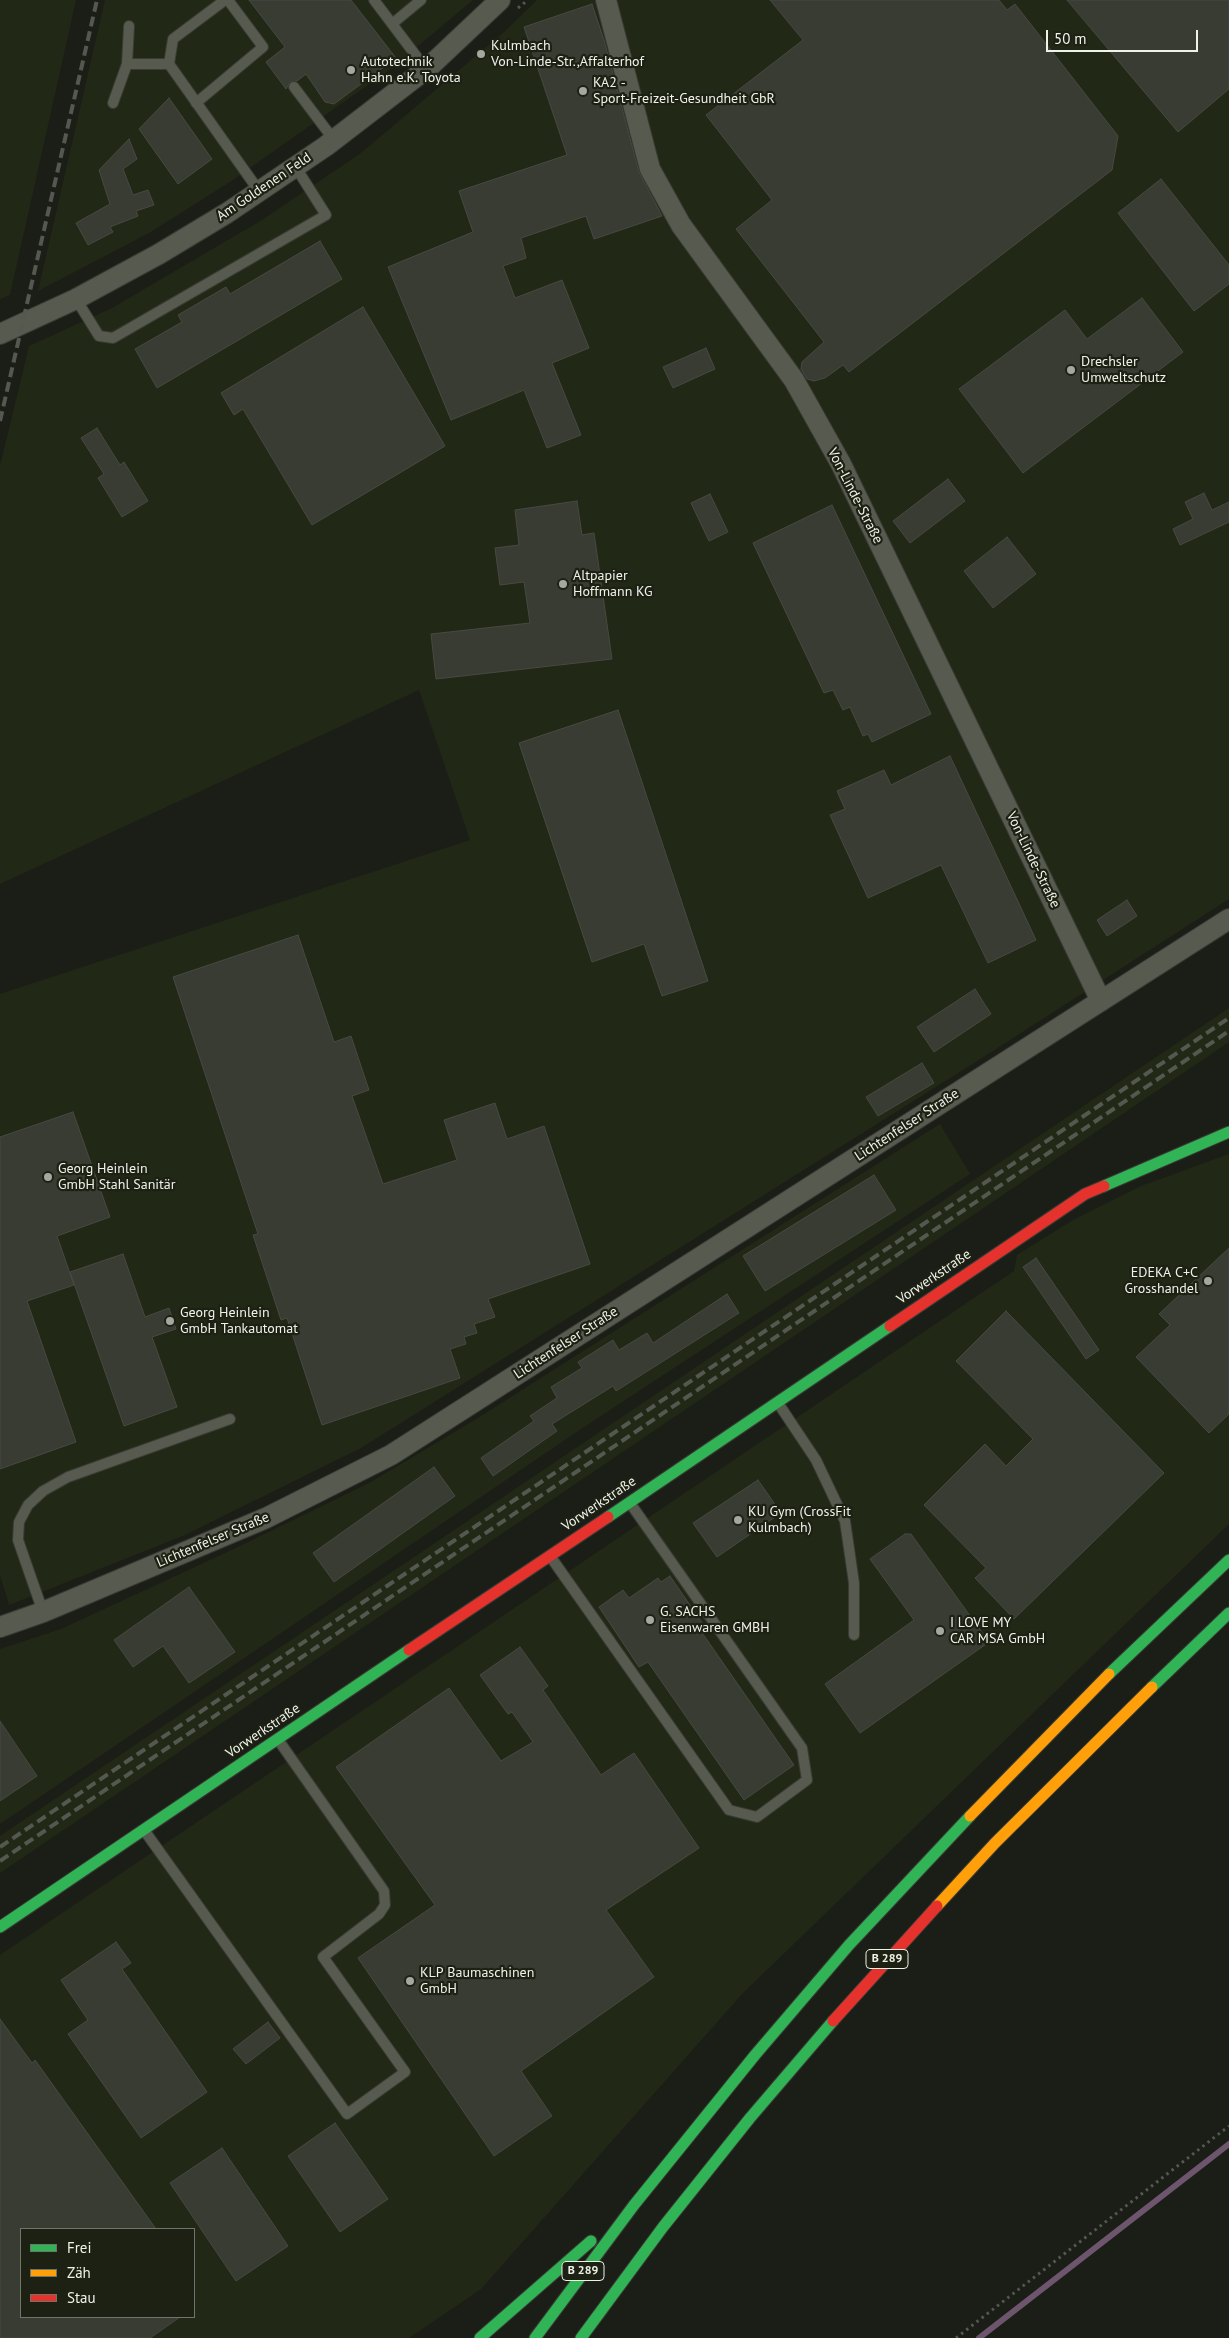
<!DOCTYPE html>
<meta charset="utf-8">
<style>
body{margin:0}
#map{position:relative;width:1229px;height:2338px;overflow:hidden;background:#1b1e17;font-family:"PT Sans",sans-serif}
canvas{display:block}
.legend{position:absolute;left:20px;top:2228px;width:175px;height:90px;box-sizing:border-box;background:#1c2114;border:1px solid #707569;margin:0;padding:6px 9px;list-style:none;font-size:15px;color:#eff2e9}
.legend li{display:flex;align-items:center;gap:10px;height:25px}
.legend b{width:25px;border:1px solid #707569}
.scale{position:absolute;left:1046px;top:30px;width:152px;height:22px;box-sizing:border-box;border:2px solid #eff2e9;border-top:0;padding-left:6px;font-size:15px;line-height:18px;white-space:nowrap;color:#eff2e9;-webkit-text-stroke:4px #1c2114;paint-order:stroke}
</style>
<div id="map">
<canvas width="1229" height="2338"></canvas>
<ul class="legend">
<li><b style="height:6px;background:#30b455"></b>Frei</li>
<li><b style="height:6px;background:#ff9f0a"></b>Zäh</li>
<li><b style="height:6px;background:#e5322d"></b>Stau</li>
</ul>
<div class="scale">50 m</div>
</div>
<script>
const context = document.querySelector('canvas').getContext('2d');
context.lineJoin = 'round';
function paint(path, color) {
  context.fillStyle = color;
  context.fill(path, 'evenodd');
}
function toPath(rows) {
  const path = new Path2D();
  for (const r of rows) {
    path.moveTo(r[0], r[1]);
    for (let i = 2; i < r.length; i += 2) path.lineTo(r[i], r[i + 1]);
  }
  return path;
}
function stroke(path, color, width, dash) {
  context.strokeStyle = color;
  context.lineWidth = width;
  context.lineCap = dash ? 'butt' : 'round';
  context.setLineDash(dash || []);
  context.stroke(path);
}
function drawText(font, color, halo, rows, align = 'center') {
  context.font = font + ' "PT Sans",sans-serif';
  context.lineWidth = 4.5;
  context.setLineDash([]);
  context.textBaseline = 'middle';
  context.strokeStyle = halo;
  context.fillStyle = color;
  for (const [text, x, y, turn = 0] of rows) {
    context.save();
    context.translate(x, y);
    context.rotate((+turn || 0) * Math.PI / 180);
    context.textAlign = isNaN(turn) ? turn : align;
    if (halo) context.strokeText(text, 0, 0);
    context.fillText(text, 0, 0);
    context.restore();
  }
}
paint(toPath([
 [0,0,76,0,10,295,0,299],
 [105,0,473,0,392,68,230,182,149,233,38,291],
 [537,0,1229,0,1229,899,982,1058,361,1448,185,1535,9,1605,0,1575,0,994,470,840,419,690,0,884,0,466,29,346,112,308,262,220,361,153,503,33],
 [1229,1008,1229,1042,0,1873,0,1836],
 [940,1124,970,1174,581,1429,0,1824,0,1649,61,1629,238,1547,369,1483,478,1418],
 [1229,1154,1229,1524,743,1993,481,2289,409,2338,0,2338,0,1955,1014,1271,1017,1255,1073,1220,1141,1186],
 [21,2229,194,2229,194,2317,21,2317]
]), '#222816');
stroke(toPath([
 [979,2338,1229,2144]
]), '#6d556d', 6);
const building = toPath([
 [249,0,351,0,396,58,334,104,325,102,306,74,297,81,290,82,286,89,266,62,285,47,249,0],
 [770,0,999,0,1007,10,1015,4,1118,136,1112,170,849,372,843,365,825,378,814,381,807,379,801,369,802,362,824,342,736,229,772,200,706,115,803,40,770,0],
 [1067,0,1229,0,1229,89,1178,132,1067,0],
 [592,4,604,40,639,172,662,216,594,239,586,216,521,238,526,258,503,266,515,298,562,280,589,348,552,363,581,435,547,448,524,390,451,420,388,267,473,232,459,191,567,155,524,27,592,4],
 [169,98,212,159,178,184,139,129,169,98],
 [129,139,137,159,123,169,133,195,148,190,154,205,136,211,138,216,110,227,113,232,88,245,76,223,110,204,99,170,129,139],
 [1161,179,1229,265,1229,284,1194,311,1118,213,1161,179],
 [320,241,342,279,157,388,135,349,182,322,178,315,226,287,230,294,320,241],
 [1142,298,1183,352,1023,473,959,389,1065,310,1087,339,1142,298],
 [363,307,445,446,312,525,243,409,234,415,221,393,363,307],
 [706,348,715,369,673,388,663,367,706,348],
 [97,428,120,465,124,462,148,501,122,517,98,478,104,474,81,438,97,428],
 [948,479,965,501,910,543,893,521,948,479],
 [1204,493,1212,510,1229,502,1229,522,1180,545,1173,529,1193,519,1185,502,1204,493],
 [710,494,728,532,709,541,691,503,710,494],
 [577,501,582,535,594,533,612,659,436,679,431,634,530,623,524,582,500,585,495,548,519,545,515,510,577,501],
 [832,505,931,714,872,742,868,734,863,736,850,707,843,710,833,690,824,693,753,543,832,505],
 [1007,537,1036,574,993,608,964,571,1007,537],
 [618,710,708,981,662,996,644,944,592,962,519,743,618,710],
 [950,756,1036,940,988,963,941,865,868,898,830,815,845,809,837,791,884,770,891,785,950,756],
 [1127,900,1137,916,1107,936,1097,920,1127,900],
 [298,935,334,1042,351,1036,369,1090,352,1096,383,1184,457,1160,444,1120,495,1103,507,1139,544,1126,590,1264,488,1299,495,1317,474,1324,477,1333,464,1337,466,1344,450,1349,460,1378,322,1425,287,1318,281,1320,253,1235,258,1234,173,977,298,935],
 [975,989,991,1014,934,1052,917,1027,975,989],
 [922,1063,934,1083,878,1116,866,1097,922,1063],
 [73,1112,110,1217,57,1236,74,1285,27,1301,76,1442,0,1469,0,1137,73,1112],
 [874,1175,896,1210,765,1291,743,1256,874,1175],
 [1229,1248,1229,1414,1209,1433,1136,1357,1170,1325,1159,1314,1229,1248],
 [123,1254,145,1317,169,1308,176,1329,152,1337,177,1407,124,1426,70,1272,123,1254],
 [1036,1258,1099,1350,1086,1359,1023,1267,1036,1258],
 [727,1294,739,1313,616,1391,613,1386,552,1424,557,1431,493,1476,481,1458,534,1421,530,1416,557,1398,551,1387,582,1368,578,1362,613,1340,619,1350,647,1333,653,1343,727,1294],
 [1006,1311,1164,1473,1014,1619,975,1578,986,1568,924,1505,985,1444,1006,1466,1033,1439,956,1361,1006,1311],
 [434,1467,455,1496,334,1582,313,1553,434,1467],
 [758,1480,781,1513,717,1557,693,1523,758,1480],
 [905,1534,911,1534,989,1642,860,1733,825,1684,914,1620,870,1559,905,1534],
 [670,1576,703,1624,698,1627,794,1765,744,1800,648,1662,639,1667,599,1607,623,1590,629,1598,658,1578,661,1582,670,1576],
 [189,1587,235,1652,189,1683,163,1646,133,1667,114,1640,189,1587],
 [520,1647,548,1686,543,1690,601,1775,634,1753,699,1848,606,1910,654,1977,521,2071,552,2116,494,2156,358,1958,435,1905,336,1767,449,1688,501,1761,533,1742,512,1712,508,1714,480,1675,520,1647],
 [0,1721,37,1776,0,1801,0,1721],
 [116,1942,131,1963,122,1969,207,2092,141,2138,68,2034,88,2020,61,1980,116,1942],
 [0,2019,32,2063,35,2060,156,2229,21,2229,21,2317,180,2317,150,2338,0,2338,0,2019],
 [268,2022,280,2038,246,2064,233,2049,268,2022],
 [335,2123,388,2199,340,2232,288,2156,335,2123],
 [222,2148,288,2246,236,2281,170,2183,222,2148]
]);
paint(building, '#393c33');
stroke(building, '#474943', 1);
const lane = toPath([
 [374,0,426,69],
 [392,24,421,0],
 [127,64,169,64,259,191],
 [169,64,173,39,225,0],
 [294,87,334,140],
 [113,103,127,64,129,26],
 [196,103,263,47,228,0],
 [76,299,99,336,113,338,326,215,295,166],
 [778,1403,816,1460,845,1521,854,1583,854,1635],
 [550,1556,729,1810,757,1817,807,1780,802,1748,630,1503],
 [43,1612,18,1540,19,1522,28,1505,43,1491,68,1477,230,1419],
 [144,1830,347,2114,405,2072,323,1957,379,1914,385,1905,384,1891,279,1741]
]);
const street = toPath([
 [606,0,650,169,681,225,794,380,841,464,1101,1001],
 [0,334,76,299,159,254,227,213,326,146,430,66,500,0],
 [0,1627,43,1612,266,1518,391,1455,1229,919]
]);
const fast = toPath([
 [1104,1186,1229,1132],
 [608,1517,890,1326],
 [1109,1674,1229,1560],
 [1152,1687,1229,1613],
 [0,1927,409,1650],
 [480,2338,591,2241],
 [535,2338,634,2205,755,2055,849,1945,970,1816],
 [581,2338,663,2227,750,2118,833,2021]
]);
const slow = toPath([
 [970,1816,1109,1674],
 [937,1906,995,1843,1152,1687]
]);
const jam = toPath([
 [890,1326,1085,1194,1104,1186],
 [409,1650,608,1517],
 [833,2021,937,1906]
]);
stroke(lane, '#393b35', 12);
stroke(street, '#393b35', 22);
stroke(fast, '#393b35', 13);
stroke(slow, '#393b35', 13);
stroke(jam, '#393b35', 13);
stroke(toPath([
 [518,8,528,0],
 [956,2338,1229,2126]
]), '#555850', 3, [2.5, 4]);
stroke(lane, '#565a4f', 10);
stroke(street, '#565a4f', 20);
stroke(fast, '#30b455', 11);
stroke(slow, '#ff9f0a', 11);
stroke(jam, '#e5322d', 11);
stroke(toPath([
 [0,421,97,0],
 [0,1847,1229,1018],
 [0,1861,1229,1031]
]), '#555850', 4, [10, 5]);
for (const [x, y, r, color] of [
 [481,54,5,"#a5a8a0"],
 [351,70,5,"#a5a8a0"],
 [583,91,5,"#a5a8a0"],
 [1071,370,5,"#a5a8a0"],
 [563,584,5,"#a5a8a0"],
 [48,1177,5,"#a5a8a0"],
 [1208,1281,5,"#a5a8a0"],
 [170,1321,5,"#a5a8a0"],
 [738,1520,5,"#a5a8a0"],
 [650,1620,5,"#a5a8a0"],
 [940,1631,5,"#a5a8a0"],
 [410,1981,5,"#a5a8a0"]
]) {
  const dot = new Path2D();
  dot.arc(x, y, r, 0, 2 * Math.PI);
  context.fillStyle = color;
  context.fill(dot);
  stroke(dot, '#1c2114', 2);
}
for (const [x, y, w] of [
 [887,1959,42],
 [583,2271,42]
]) {
  const box = new Path2D();
  box.roundRect(x - w / 2, y - 9.5, w, 19, 4);
  context.fillStyle = '#1c2114';
  context.fill(box);
  stroke(box, '#eff2e9', 1);
}
drawText('bold 12px', '#eff2e9', null, [
 ["B 289",887,1959],
 ["B 289",583,2271]
]);
drawText('14px', '#eff2e9', '#1c2114', [
 ["Kulmbach",491,46],
 ["Von-Linde-Str.,Affalterhof",491,62],
 ["Autotechnik",361,62],
 ["Hahn e.K. Toyota",361,78],
 ["KA2 -",593,83],
 ["Sport-Freizeit-Gesundheit GbR",593,99],
 ["Drechsler",1081,362],
 ["Umweltschutz",1081,378],
 ["Altpapier",573,576],
 ["Hoffmann KG",573,592],
 ["Georg Heinlein",58,1169],
 ["GmbH Stahl Sanitär",58,1185],
 ["EDEKA C+C",1198,1273,"right"],
 ["Grosshandel",1198,1289,"right"],
 ["Georg Heinlein",180,1313],
 ["GmbH Tankautomat",180,1329],
 ["KU Gym (CrossFit",748,1512],
 ["Kulmbach)",748,1528],
 ["G. SACHS",660,1612],
 ["Eisenwaren GMBH",660,1628],
 ["I LOVE MY",950,1623],
 ["CAR MSA GmbH",950,1639],
 ["KLP Baumaschinen",420,1973],
 ["GmbH",420,1989]
], 'left');
drawText('14px', '#eff2e9', '#1c2114', [
 ["Am Goldenen Feld",264,187,-34],
 ["Von-Linde-Straße",855,496,63],
 ["Von-Linde-Straße",1033,860,64],
 ["Lichtenfelser Straße",907,1125,-33],
 ["Vorwerkstraße",934,1277,-34],
 ["Lichtenfelser Straße",566,1343,-33],
 ["Vorwerkstraße",599,1504,-34],
 ["Lichtenfelser Straße",213,1540,-23],
 ["Vorwerkstraße",263,1731,-34]
]);
</script>
